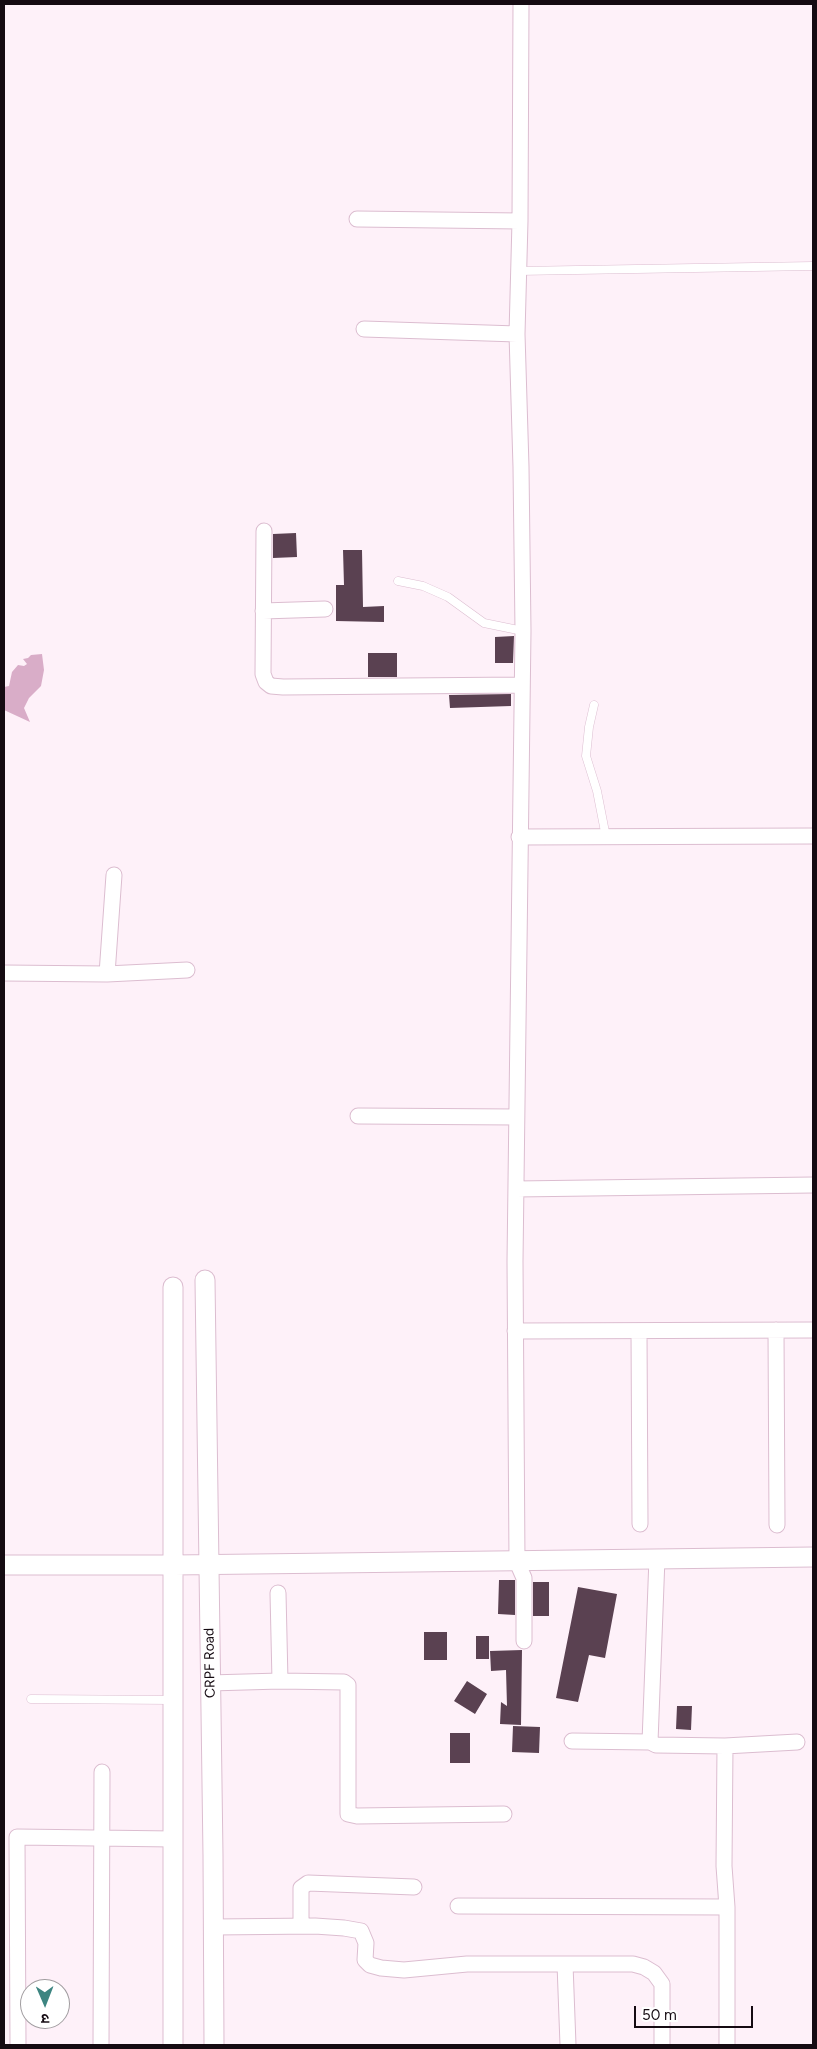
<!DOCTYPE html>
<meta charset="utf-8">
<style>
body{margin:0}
#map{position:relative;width:817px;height:2049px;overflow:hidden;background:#fef1f9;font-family:Figtree,"Noto Sans Devanagari",sans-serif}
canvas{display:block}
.frame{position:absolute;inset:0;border:5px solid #150b12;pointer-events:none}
.north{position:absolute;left:20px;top:1979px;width:50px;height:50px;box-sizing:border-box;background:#fff;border:1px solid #a19da0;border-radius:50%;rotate:179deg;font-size:14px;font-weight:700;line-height:20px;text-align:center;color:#150b12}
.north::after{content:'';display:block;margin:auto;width:18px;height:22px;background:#3d8581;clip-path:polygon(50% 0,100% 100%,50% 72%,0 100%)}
.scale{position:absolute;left:634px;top:2006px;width:119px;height:22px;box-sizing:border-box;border:2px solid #150b12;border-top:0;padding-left:6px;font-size:15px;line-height:18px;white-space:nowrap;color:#150b12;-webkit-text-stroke:4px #fff;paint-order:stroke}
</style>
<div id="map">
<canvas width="817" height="2049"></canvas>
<div class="frame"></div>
<div class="north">उ</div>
<div class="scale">50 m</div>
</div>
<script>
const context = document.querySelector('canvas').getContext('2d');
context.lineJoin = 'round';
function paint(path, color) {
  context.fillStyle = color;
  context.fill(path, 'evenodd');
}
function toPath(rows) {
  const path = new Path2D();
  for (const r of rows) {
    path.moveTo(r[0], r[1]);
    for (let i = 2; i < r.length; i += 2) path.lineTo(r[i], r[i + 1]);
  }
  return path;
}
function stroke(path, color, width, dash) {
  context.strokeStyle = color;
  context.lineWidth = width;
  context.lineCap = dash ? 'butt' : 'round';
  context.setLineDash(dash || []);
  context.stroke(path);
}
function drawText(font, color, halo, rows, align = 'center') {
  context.font = font + ' Figtree,sans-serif';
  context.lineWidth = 5;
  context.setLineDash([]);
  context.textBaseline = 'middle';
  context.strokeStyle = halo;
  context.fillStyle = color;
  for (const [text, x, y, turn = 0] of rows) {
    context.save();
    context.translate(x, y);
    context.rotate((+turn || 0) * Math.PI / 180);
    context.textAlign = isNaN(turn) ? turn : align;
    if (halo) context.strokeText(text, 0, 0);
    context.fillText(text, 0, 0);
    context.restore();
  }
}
paint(toPath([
 [42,654,44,670,41,686,29,698,24,708,30,722,4,710,4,687,9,686,12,672,18,665,24,666,27,664,23,659,28,658,31,655]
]), '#d9adc8');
paint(toPath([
 [296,533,297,557,273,558,273,534],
 [343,550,362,550,363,607,384,606,384,622,336,621,336,585,344,585],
 [514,636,513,663,495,663,495,637],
 [368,653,397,653,397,677,368,677],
 [511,694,511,706,450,708,449,695],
 [499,1580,515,1580,515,1615,498,1614],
 [533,1582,549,1582,549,1616,533,1616],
 [578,1587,617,1594,605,1658,589,1655,578,1702,556,1698],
 [424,1632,447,1632,447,1660,424,1660],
 [476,1636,489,1636,489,1659,476,1659],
 [522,1650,521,1725,500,1724,501,1702,507,1706,506,1670,491,1671,490,1651],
 [467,1681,487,1694,475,1714,454,1701],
 [677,1706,692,1706,691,1730,676,1729],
 [513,1726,540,1727,539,1753,512,1752],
 [450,1733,470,1733,470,1763,450,1763]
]), '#5a4151');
const service = toPath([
 [518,271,813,266],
 [398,581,423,586,448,597,484,623,523,631],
 [594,705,589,727,586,756,597,791,606,837],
 [31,1699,173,1700]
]);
const minor = toPath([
 [521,4,520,221,517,334,521,467,523,631,515,1261,517,1562,524,1578,524,1641],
 [357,219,520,221],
 [364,329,517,334],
 [264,531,263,674,266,682,271,686,283,687,521,685],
 [263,611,325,609],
 [519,837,813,836],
 [4,973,107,974,187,970],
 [107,974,114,875],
 [358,1116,516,1117],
 [516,1189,813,1185],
 [776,1330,777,1525],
 [515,1331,813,1330],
 [639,1331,640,1524],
 [657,1558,650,1742,656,1745,725,1746,724,1866,727,1907,727,2045],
 [278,1593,280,1681],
 [210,1683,280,1681,344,1682,348,1685,348,1814,357,1816,504,1814],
 [572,1741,650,1742],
 [725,1746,797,1742],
 [458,1906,727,1907],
 [301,1926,301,1888,308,1883,414,1887],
 [214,1927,315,1926,344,1928,361,1931,366,1943,365,1960,370,1965,381,1968,404,1970,467,1964,633,1964,644,1967,654,1973,662,1984,662,2045],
 [565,1964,568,2045],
 [18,2045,17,1837,174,1839],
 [101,2045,102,1772]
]);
const tertiary = toPath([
 [205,1280,213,1855,214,2045],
 [173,1287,173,2045],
 [4,1565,174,1565,813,1557]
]);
stroke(service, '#dcbdd0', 9);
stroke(minor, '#dcbdd0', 17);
stroke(tertiary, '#dcbdd0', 21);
stroke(service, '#fff', 8);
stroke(minor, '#fff', 15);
stroke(tertiary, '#fff', 19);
drawText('14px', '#150b12', '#fff', [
 ["CRPF Road",210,1663,-91]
]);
</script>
